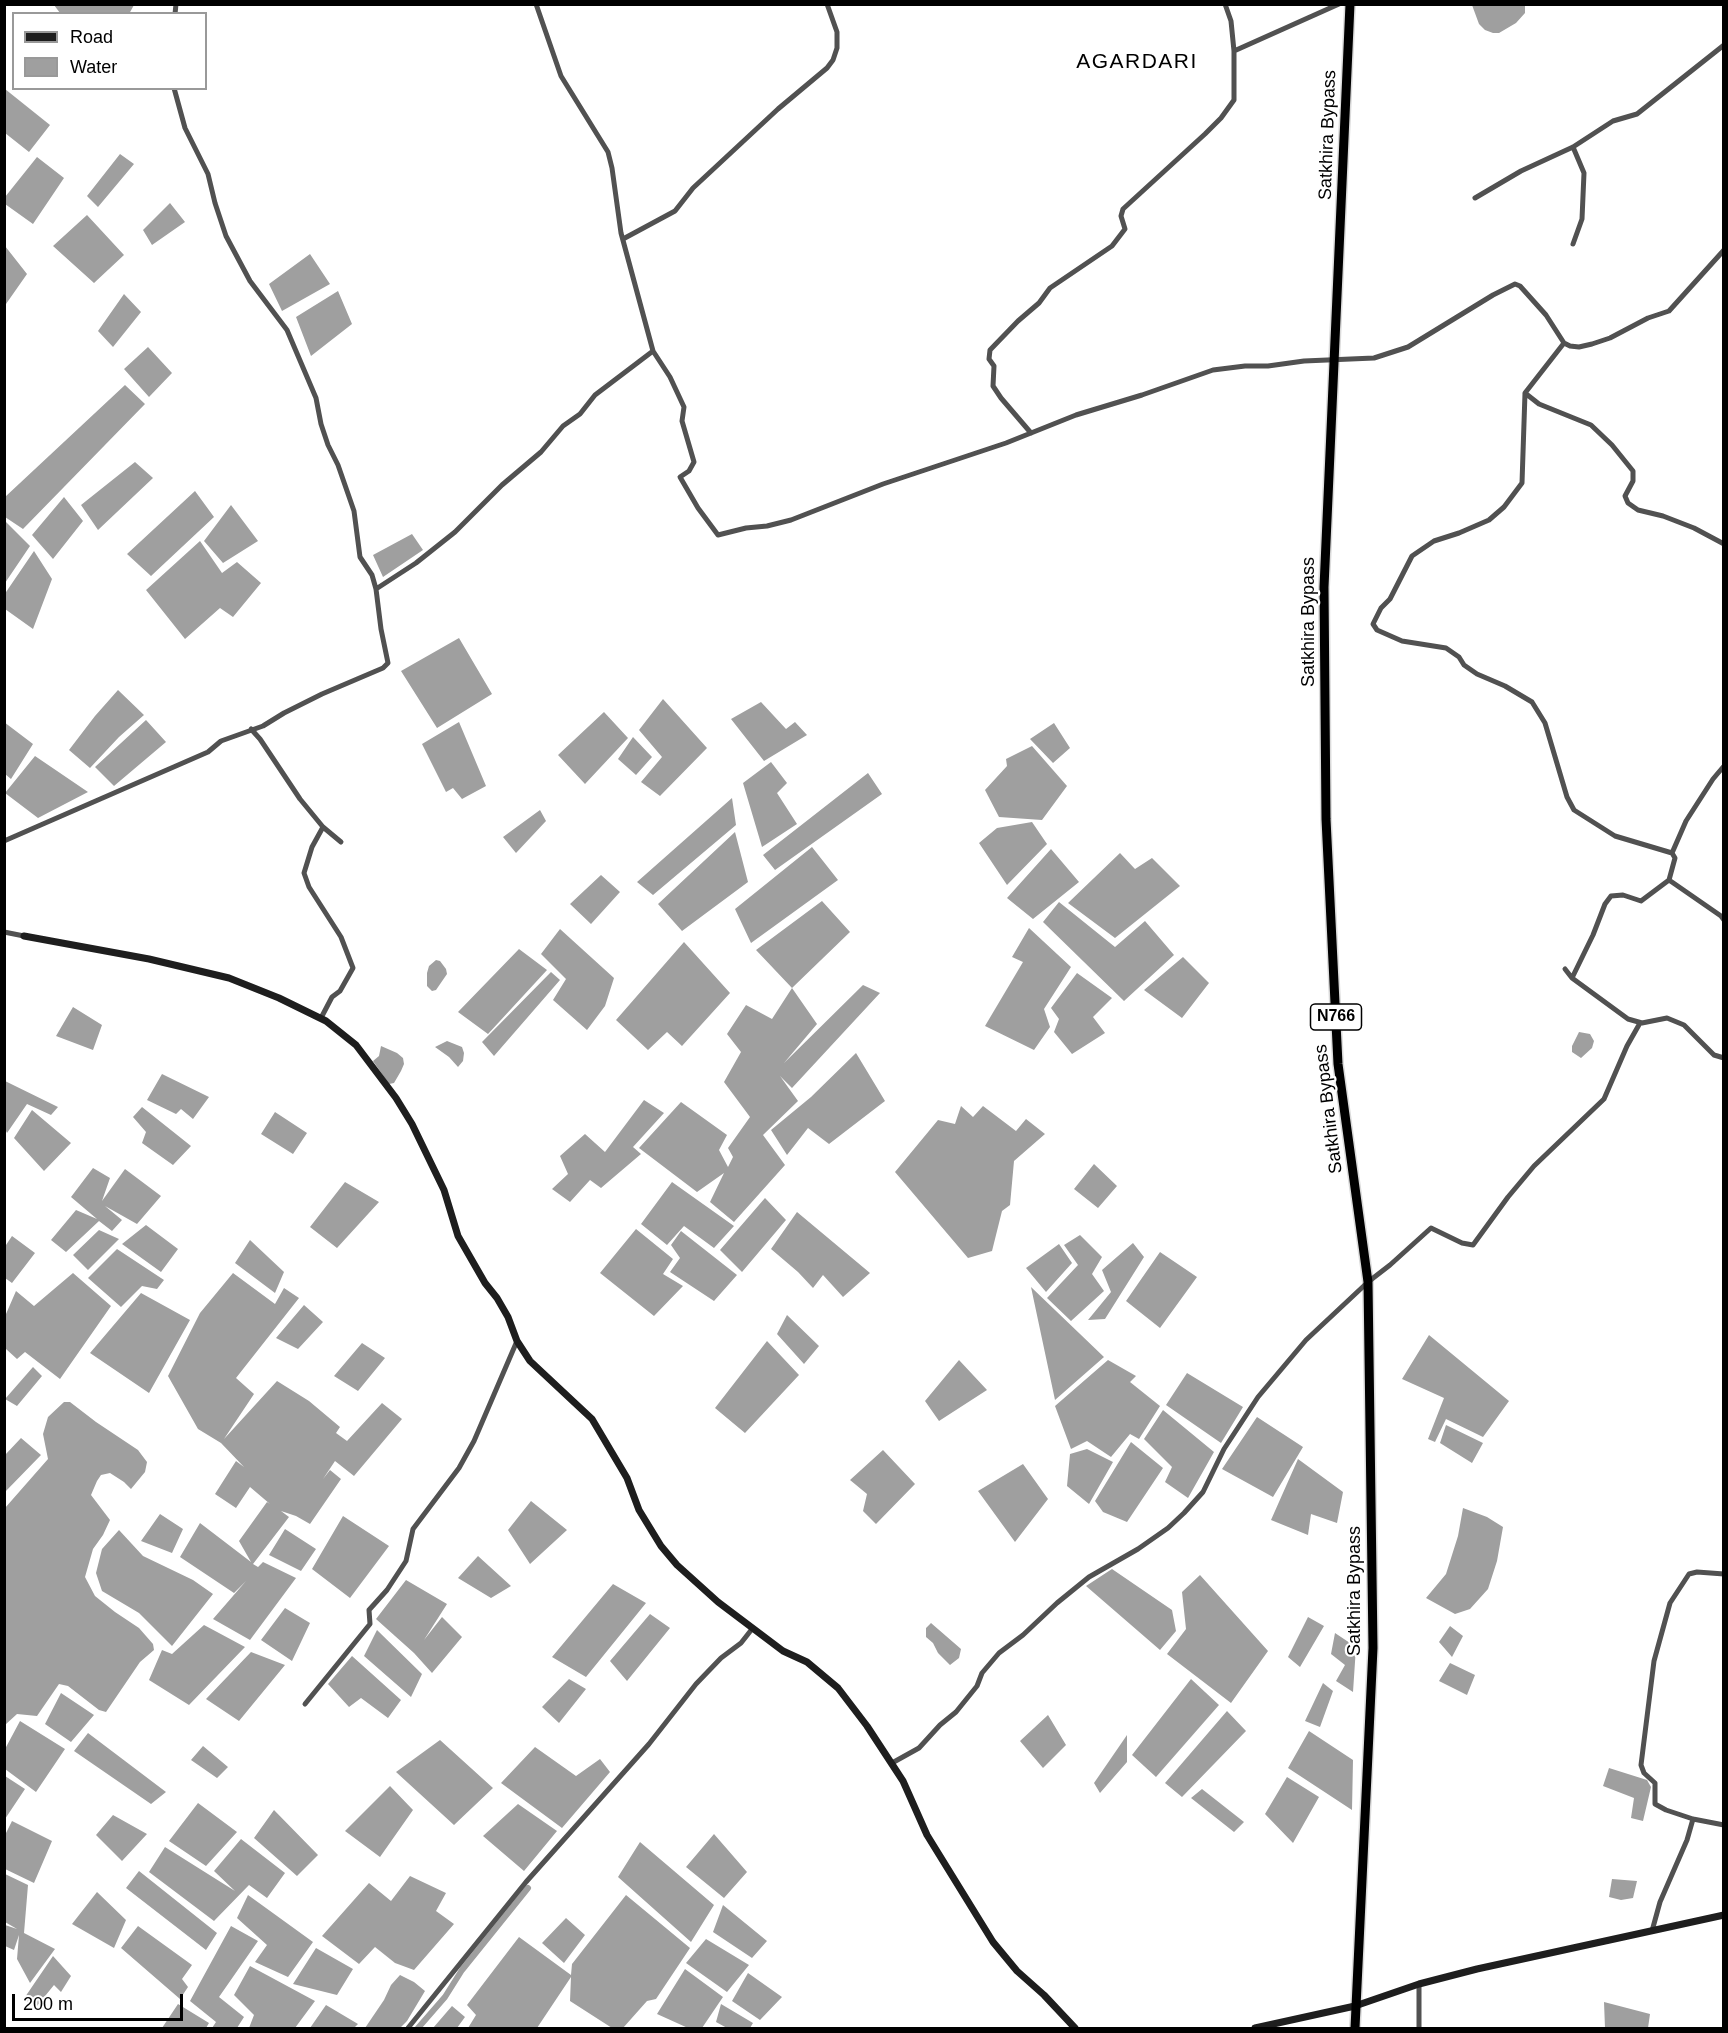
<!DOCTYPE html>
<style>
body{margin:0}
#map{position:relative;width:1728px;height:2033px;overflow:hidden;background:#fff;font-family:Helvetica,sans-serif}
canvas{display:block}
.frame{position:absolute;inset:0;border:6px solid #000;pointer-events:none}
.legend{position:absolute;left:12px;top:12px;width:195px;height:78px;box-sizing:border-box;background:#fff;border:2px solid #999;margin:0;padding:8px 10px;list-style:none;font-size:18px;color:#000}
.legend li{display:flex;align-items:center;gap:12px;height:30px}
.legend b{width:30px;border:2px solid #999}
.scale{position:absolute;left:12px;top:1994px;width:171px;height:27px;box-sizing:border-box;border:3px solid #000;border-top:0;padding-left:8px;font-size:18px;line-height:21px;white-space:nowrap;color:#000;-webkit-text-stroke:4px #fff;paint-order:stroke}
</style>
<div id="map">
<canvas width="1728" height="2033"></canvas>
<div class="frame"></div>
<ul class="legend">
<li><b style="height:8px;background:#1e1e1e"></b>Road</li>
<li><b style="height:16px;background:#9f9f9f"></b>Water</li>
</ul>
<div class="scale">200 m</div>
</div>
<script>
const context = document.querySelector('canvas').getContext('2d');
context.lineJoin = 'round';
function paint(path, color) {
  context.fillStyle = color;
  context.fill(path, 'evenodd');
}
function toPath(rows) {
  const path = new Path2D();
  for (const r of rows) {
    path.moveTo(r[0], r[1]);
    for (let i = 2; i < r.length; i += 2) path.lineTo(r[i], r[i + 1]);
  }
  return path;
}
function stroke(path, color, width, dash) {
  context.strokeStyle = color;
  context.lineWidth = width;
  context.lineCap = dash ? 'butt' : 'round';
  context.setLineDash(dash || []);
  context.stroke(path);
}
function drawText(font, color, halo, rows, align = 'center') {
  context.font = font + ' Helvetica,sans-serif';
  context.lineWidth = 4.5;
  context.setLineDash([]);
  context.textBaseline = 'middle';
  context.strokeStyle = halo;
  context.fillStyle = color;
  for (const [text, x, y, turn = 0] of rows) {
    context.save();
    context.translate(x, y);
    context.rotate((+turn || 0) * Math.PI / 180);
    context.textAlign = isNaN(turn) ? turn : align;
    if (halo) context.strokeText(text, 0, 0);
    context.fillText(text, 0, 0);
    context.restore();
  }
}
paint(toPath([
 [54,5,134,5,129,14,60,13],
 [1472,5,1525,5,1525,13,1516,23,1499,33,1493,33,1485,30,1479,24],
 [5,89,50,125,29,152,5,133],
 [120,154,134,164,98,207,87,196],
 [37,157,64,178,33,224,5,204,5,197],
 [170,203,185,222,152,245,143,230],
 [87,215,124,255,94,283,53,246],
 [5,246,27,274,6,304,4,303],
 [310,254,330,284,282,311,269,284],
 [338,291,352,324,311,356,296,317],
 [124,294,141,312,113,347,98,331],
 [148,347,172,373,149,397,124,369],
 [125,385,145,404,23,529,5,517,5,497],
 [135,462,153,478,98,530,81,505],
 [195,491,214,517,151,576,127,554],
 [64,497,83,521,53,559,32,535],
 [231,505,258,541,223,563,204,541],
 [5,521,30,546,5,583],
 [412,534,423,550,383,577,373,555],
 [200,541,222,573,237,562,261,583,233,617,220,608,185,639,146,590],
 [34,551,52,579,33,629,5,609,4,595],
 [459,638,492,694,437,728,401,671],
 [118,690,144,715,119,737,90,768,69,750,95,716],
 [663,699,707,748,660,796,641,782,662,757,639,730],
 [761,702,786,729,795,722,807,735,764,761,731,719],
 [604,712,628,738,585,784,558,755],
 [146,720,166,742,114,786,95,767],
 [4,722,33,744,11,779,5,774],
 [459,722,486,786,462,799,453,788,446,792,422,744],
 [1054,723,1070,748,1053,763,1030,739],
 [633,737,652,757,636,775,618,759],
 [1032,746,1067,786,1042,820,999,817,985,790,1007,766,1006,759],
 [35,756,88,792,38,818,5,793],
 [771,762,787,783,777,793,797,824,762,847,743,783],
 [868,773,882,794,775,870,763,855],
 [732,798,736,825,653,895,637,882],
 [540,810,546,821,516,853,503,837],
 [1032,822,1047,844,1007,885,979,843,997,828],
 [735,832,748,882,682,931,658,904],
 [812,847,838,880,751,943,735,909],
 [1051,849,1079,882,1033,919,1007,898],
 [1120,853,1135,869,1152,858,1180,886,1115,938,1068,903],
 [601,875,620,892,591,924,570,904],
 [822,901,850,932,792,988,817,1024,784,1063,863,985,880,993,792,1088,780,1076,798,1101,763,1135,785,1165,734,1222,710,1202,724,1173,697,1192,639,1148,681,1102,727,1135,719,1150,728,1167,733,1157,728,1148,750,1117,724,1082,741,1052,727,1034,746,1005,772,1019,792,988,756,950],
 [1059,902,1115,947,1145,921,1174,955,1124,1001,1043,922],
 [1029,928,1071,967,1044,1009,1050,1027,1034,1050,985,1026,1023,962,1012,957],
 [560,929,614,978,605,1006,587,1030,553,1000,566,979,541,954],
 [684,942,730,993,682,1046,667,1032,648,1050,616,1020],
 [519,949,547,970,488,1034,458,1012],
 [1183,957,1209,983,1182,1018,1144,990],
 [436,960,440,961,446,969,447,974,436,990,432,991,427,986,427,973,429,966],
 [551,972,560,980,494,1056,482,1042],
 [1077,973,1112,998,1093,1017,1105,1033,1072,1054,1054,1032,1059,1019,1051,1008],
 [73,1007,102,1025,93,1050,56,1036],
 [1579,1032,1590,1034,1594,1041,1592,1048,1581,1058,1572,1052,1572,1046],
 [447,1041,462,1047,464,1053,463,1061,458,1067,449,1057,435,1047],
 [381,1046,397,1053,403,1058,404,1064,401,1071,394,1083,389,1084,373,1061,379,1056],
 [856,1053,885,1101,829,1144,808,1128,787,1155,771,1130,811,1097],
 [162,1074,209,1097,193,1119,181,1109,176,1114,147,1100],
 [4,1081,5,1081,58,1107,51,1115,27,1104,7,1133,5,1129],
 [644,1100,664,1113,633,1147,641,1154,601,1188,590,1180,570,1202,552,1189,568,1174,560,1156,585,1134,605,1152],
 [961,1106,973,1117,983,1106,1016,1131,1026,1119,1045,1134,1014,1161,1010,1205,1002,1211,992,1251,968,1258,895,1172,938,1120,955,1124],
 [142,1107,191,1146,173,1165,142,1143,146,1132,133,1117],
 [32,1110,71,1143,44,1171,14,1138],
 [275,1112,307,1133,293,1154,261,1134],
 [1094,1164,1117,1186,1098,1208,1074,1189],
 [93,1168,110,1178,102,1201,125,1169,161,1196,137,1224,105,1206,122,1220,112,1231,99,1221,66,1252,51,1240,76,1210,97,1219,71,1197],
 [345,1182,379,1202,337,1248,310,1227],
 [672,1182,734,1226,714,1248,684,1226,667,1245,641,1224],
 [765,1198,786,1220,742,1272,720,1250],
 [797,1212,870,1273,843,1297,823,1275,813,1288,798,1272,771,1249],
 [146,1225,178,1249,161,1272,122,1244],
 [636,1229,673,1259,663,1274,683,1286,654,1316,600,1273],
 [99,1230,119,1239,88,1270,73,1255],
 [681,1231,737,1275,714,1301,670,1272,680,1258,671,1245],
 [1080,1235,1102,1257,1092,1274,1104,1291,1071,1321,1047,1298,1078,1265,1064,1245],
 [12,1236,35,1253,12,1283,5,1278,4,1248],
 [250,1240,284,1272,275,1293,235,1263],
 [1133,1243,1144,1257,1105,1319,1088,1320,1111,1292,1102,1270],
 [1059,1244,1072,1263,1046,1292,1026,1268],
 [117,1249,164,1280,157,1289,142,1286,121,1307,88,1278],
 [1160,1252,1197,1277,1160,1328,1126,1301],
 [73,1273,111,1306,60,1379,25,1352,17,1359,6,1349,5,1351,5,1313,6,1314,16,1291,34,1306],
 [233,1273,275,1304,284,1288,299,1298,236,1378,254,1394,224,1439,277,1381,309,1401,340,1427,336,1433,347,1441,382,1403,402,1419,354,1476,335,1461,323,1479,330,1470,341,1479,310,1524,296,1516,281,1511,289,1517,253,1564,258,1567,263,1562,296,1578,250,1640,213,1619,246,1581,234,1593,180,1557,200,1523,251,1562,239,1541,267,1502,270,1504,250,1487,236,1508,215,1494,236,1461,244,1467,221,1443,198,1429,168,1376,200,1313],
 [1031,1287,1104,1357,1055,1400],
 [141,1293,190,1320,149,1393,90,1353],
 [304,1305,323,1322,298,1349,276,1338],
 [787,1315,819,1346,804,1364,777,1334],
 [1429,1335,1509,1401,1483,1437,1446,1419,1435,1442,1428,1439,1444,1398,1402,1379],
 [767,1341,799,1375,745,1433,715,1408],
 [362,1343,385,1358,358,1391,334,1376],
 [959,1360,987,1390,939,1421,925,1401],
 [1108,1360,1136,1376,1130,1382,1160,1406,1139,1439,1130,1434,1111,1457,1087,1441,1071,1449,1055,1406],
 [33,1367,42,1376,17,1406,5,1399],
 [1187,1373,1243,1407,1221,1443,1166,1405],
 [64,1402,70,1402,96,1422,138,1450,147,1462,145,1472,131,1489,124,1482,110,1473,101,1475,97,1481,91,1495,110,1520,103,1535,93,1549,85,1577,95,1596,115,1612,139,1628,153,1644,154,1650,140,1662,106,1712,99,1710,68,1686,59,1684,37,1716,17,1714,5,1725,5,1508,48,1459,43,1434,48,1417],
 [1163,1410,1214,1452,1188,1498,1165,1482,1172,1467,1144,1439],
 [1257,1417,1303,1447,1273,1497,1222,1469],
 [1446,1425,1483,1443,1472,1463,1440,1443],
 [21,1438,41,1455,5,1492,5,1455],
 [1131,1442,1163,1468,1127,1522,1103,1512,1095,1501],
 [1087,1449,1113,1462,1089,1504,1067,1486,1070,1454],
 [883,1450,915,1484,876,1524,863,1511,867,1494,850,1480],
 [1298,1459,1343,1492,1337,1523,1311,1514,1308,1535,1271,1520],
 [1023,1464,1048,1499,1015,1542,978,1491],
 [531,1501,567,1530,530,1564,508,1530],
 [1463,1508,1487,1517,1503,1527,1497,1561,1488,1589,1470,1609,1455,1614,1426,1598,1446,1574,1458,1536],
 [160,1514,183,1529,172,1553,141,1541],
 [343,1516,389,1546,350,1598,312,1569],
 [285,1529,316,1549,301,1571,269,1555],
 [119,1530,143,1556,193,1580,213,1594,172,1646,139,1613,102,1591,96,1573,102,1549],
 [478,1556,511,1586,491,1598,458,1578],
 [1112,1569,1172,1610,1176,1631,1160,1650,1086,1586],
 [1200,1575,1268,1651,1231,1703,1167,1654,1186,1629,1182,1592],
 [406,1580,447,1604,424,1640,442,1617,462,1637,432,1673,414,1653,376,1619],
 [613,1584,646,1603,586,1677,552,1657],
 [285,1608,310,1623,292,1661,261,1640],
 [650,1614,670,1628,627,1681,610,1661],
 [1308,1617,1324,1626,1300,1667,1288,1657],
 [931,1623,961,1649,959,1658,950,1665,938,1653,933,1643,926,1637,926,1628],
 [204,1625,245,1647,189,1705,149,1680,162,1650,172,1654],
 [1450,1626,1463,1636,1452,1657,1439,1642],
 [377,1630,422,1674,411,1697,364,1656],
 [1335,1633,1356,1647,1353,1692,1336,1681,1345,1665,1331,1654],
 [251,1652,285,1665,239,1721,206,1699],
 [352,1656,401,1700,388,1718,361,1698,349,1707,328,1684],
 [1450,1663,1475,1675,1467,1695,1439,1681],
 [569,1679,586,1689,559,1723,542,1707],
 [1191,1679,1219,1705,1156,1777,1132,1755],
 [1323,1683,1333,1691,1320,1727,1305,1721],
 [61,1693,94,1715,71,1742,45,1724],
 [1227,1711,1246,1731,1182,1797,1165,1783],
 [1048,1715,1066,1745,1043,1768,1020,1741],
 [20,1721,65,1749,36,1792,5,1769,5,1749],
 [1309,1731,1353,1760,1352,1810,1288,1768],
 [88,1733,166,1792,151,1804,74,1751],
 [1127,1735,1127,1762,1100,1793,1094,1783],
 [440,1740,493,1788,454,1825,396,1772],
 [203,1746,228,1767,217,1778,191,1760],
 [535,1747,576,1776,600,1759,610,1772,562,1828,501,1783],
 [1609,1768,1647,1780,1651,1787,1643,1821,1631,1818,1634,1798,1603,1786],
 [5,1776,25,1789,5,1819],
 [1287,1777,1319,1797,1293,1843,1265,1814],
 [390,1786,413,1810,380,1857,345,1831],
 [1202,1789,1244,1822,1234,1832,1191,1798],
 [198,1803,237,1832,206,1866,169,1841],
 [518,1804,557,1831,524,1871,483,1836],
 [274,1810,318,1855,297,1876,254,1838],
 [113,1815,147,1834,122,1861,96,1835],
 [12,1821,52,1841,34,1883,5,1869,5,1835],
 [714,1834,747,1872,724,1898,686,1867],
 [241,1839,285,1873,267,1898,249,1885,214,1921,149,1872,165,1847,235,1891,214,1871],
 [640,1842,714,1905,691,1942,618,1877],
 [139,1871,217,1933,206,1950,126,1888],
 [5,1874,28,1885,24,1933,55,1949,30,1983,17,1959,19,1935,14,1950,5,1946,5,1925,17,1929,5,1922],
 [410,1876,446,1893,436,1911,454,1924,414,1970,395,1963,375,1947,359,1964,322,1936,369,1883,391,1901],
 [1612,1879,1637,1881,1633,1898,1621,1900,1609,1897],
 [97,1892,126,1920,114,1948,72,1924],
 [248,1895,313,1942,288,1977,255,1962,267,1945,237,1918],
 [626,1895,690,1948,656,1999,647,2001,623,2028,612,2028,570,2001,571,1977,537,2028,468,2028,476,2015,467,2005,519,1937,571,1975,572,1964],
 [723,1905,767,1941,752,1958,713,1932],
 [566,1918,585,1935,564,1963,542,1943],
 [138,1926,192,1965,182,1979,188,1987,180,1999,121,1948],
 [231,1926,258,1941,219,1997,244,2017,237,2028,212,2028,216,2022,190,2001],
 [706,1939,749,1965,727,1992,686,1963],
 [316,1948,353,1969,337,1995,293,1984],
 [53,1956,71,1976,61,1992,54,1985,37,2006,23,2000],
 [250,1966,315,2001,295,2028,249,2028,254,2015,234,1995],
 [685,1969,723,1997,702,2028,688,2028,657,2014],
 [748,1973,782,1997,760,2020,732,2001],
 [400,1975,414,1982,425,1991,407,2021,400,2028,365,2028,384,2000,391,1985],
 [1604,2002,1650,2014,1648,2028,1605,2028],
 [178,2004,209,2023,206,2028,162,2028],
 [721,2004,753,2023,750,2028,727,2028,716,2022],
 [326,2005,358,2024,354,2028,310,2028],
 [452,2006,465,2017,457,2028,433,2028]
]), '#9f9f9f');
stroke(toPath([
 [418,2028,445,1997,462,1970,528,1888]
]), '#9f9f9f', 6);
const highway = toPath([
 [1350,4,1324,587,1326,819,1338,1064,1368,1282,1373,1648,1355,2028]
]);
stroke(highway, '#dbdbdb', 12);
stroke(toPath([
 [536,4,561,76,608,152,612,168,621,233,653,351,670,377,684,407,682,421,694,462,689,471,680,477,698,508,718,535,746,528,767,526,791,520,883,484,1006,443,1076,415,1142,395,1213,370,1245,366,1268,366,1304,361,1374,358,1408,347,1493,295,1515,284,1520,286,1546,315,1564,343,1570,346,1579,347,1592,344,1610,338,1648,318,1669,311,1724,250],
 [175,14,176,4],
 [1234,51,1339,4],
 [1475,198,1521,171,1573,147,1613,121,1637,114,1724,45],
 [623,239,675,211,693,188,778,109,827,68,833,60,837,48,837,32,827,4],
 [1573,244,1582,219,1584,173,1573,147],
 [1564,343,1525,393,1522,483,1504,507,1489,520,1459,533,1434,541,1412,556,1390,599,1381,608,1373,624,1377,630,1402,641,1446,648,1459,657,1464,665,1477,674,1505,686,1532,702,1545,723,1567,797,1574,810,1615,836,1672,853,1686,821,1713,779,1724,766],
 [1525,393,1539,404,1591,425,1612,445,1633,471,1633,481,1625,496,1628,503,1638,510,1663,516,1694,528,1724,544],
 [1031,433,1001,398,993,386,994,366,989,359,990,350,1018,321,1039,303,1050,288,1112,246,1125,229,1121,216,1123,209,1205,134,1221,118,1234,100,1234,51,1231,21,1225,4],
 [376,589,416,563,455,532,502,485,541,452,563,426,580,414,595,395,653,351],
 [251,729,260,739,300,799,323,827,312,847,304,873,309,887,341,937,353,968,340,991,332,997,321,1018],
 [323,827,341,842],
 [4,841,208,752,221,741,263,726,284,713,322,694,383,668,388,663,381,629,376,589,372,575,360,557,354,511,338,465,328,445,321,424,316,398,287,330,250,281,226,236,215,203,208,174,185,128,174,88],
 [1672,853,1675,858,1669,880,1721,916,1724,920],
 [1669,880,1641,901,1623,895,1611,896,1605,904,1593,935,1572,978,1628,1019,1642,1023,1667,1018,1684,1025,1714,1055,1724,1058],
 [4,932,24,936],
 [1565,969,1572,978],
 [1724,1574,1697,1572,1689,1574,1670,1603,1654,1661,1641,1765,1644,1773,1655,1783,1655,1804,1666,1810,1693,1819,1724,1825],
 [305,1704,370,1624,369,1610,387,1590,406,1561,413,1529,459,1468,474,1441,517,1341],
 [892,1763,919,1748,940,1725,956,1712,977,1686,982,1673,999,1653,1023,1635,1057,1603,1089,1577,1138,1549,1168,1528,1184,1513,1203,1492,1224,1449,1258,1397,1306,1340,1368,1282,1390,1265,1431,1228,1462,1243,1473,1245,1508,1197,1534,1166,1604,1099,1627,1046,1640,1023],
 [1652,1931,1660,1902,1687,1840,1693,1819],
 [408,2028,526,1882,649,1744,696,1684,721,1658,741,1643,752,1629],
 [1419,2028,1419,1984]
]), '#515151', 5);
stroke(toPath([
 [24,936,149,959,229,978,279,998,326,1021,356,1045,396,1098,412,1124,444,1190,458,1236,485,1283,497,1298,508,1317,517,1341,530,1361,592,1419,627,1478,639,1510,661,1546,677,1565,718,1602,783,1651,807,1662,838,1688,867,1726,903,1781,927,1835,993,1942,1017,1971,1044,1995,1075,2028],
 [1255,2028,1355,2006,1419,1984,1477,1969,1724,1915]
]), '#1e1e1e', 7);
stroke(highway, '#000', 9);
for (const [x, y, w] of [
 [1336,1017,51]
]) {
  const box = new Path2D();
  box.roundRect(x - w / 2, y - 13, w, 26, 4.5);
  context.fillStyle = '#fff';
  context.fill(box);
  stroke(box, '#000', 1.5);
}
drawText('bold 16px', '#000', null, [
 ["N766",1336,1017]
]);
drawText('18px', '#000', '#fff', [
 ["Satkhira Bypass",1328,135,-88],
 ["Satkhira Bypass",1309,622,-90],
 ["Satkhira Bypass",1329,1109,-97],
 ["Satkhira Bypass",1355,1591,-90]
]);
context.letterSpacing = '1.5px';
drawText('21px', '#000', '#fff', [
 ["AGARDARI",1137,62]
]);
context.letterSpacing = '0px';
</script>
